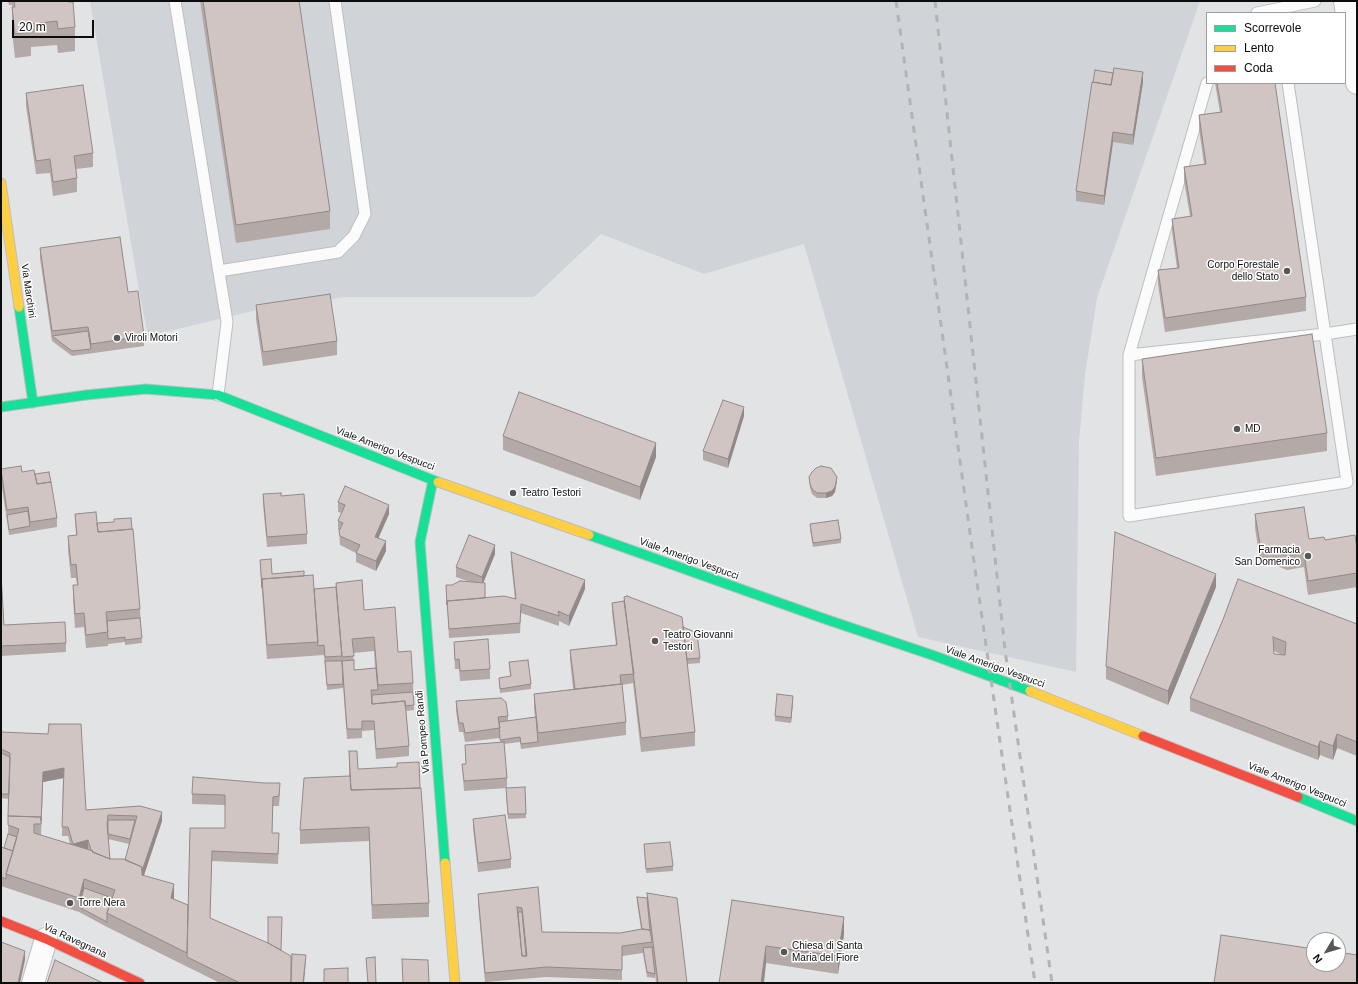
<!DOCTYPE html>
<style>
body{margin:0}
#map{position:relative;width:1358px;height:984px;overflow:hidden;background:#e2e3e4;font-family:Arial,sans-serif}
canvas{display:block}
.frame{position:absolute;inset:0;border:2px solid #0b0c0c;pointer-events:none}
.legend{position:absolute;left:1206px;top:12px;width:140px;height:72px;box-sizing:border-box;background:#fff;border:1px solid #9d9e9e;margin:0;padding:5px 7px;list-style:none;font-size:12px;color:#0b0c0c}
.legend li{display:flex;align-items:center;gap:8px;height:20px}
.legend b{width:20px;border:1px solid #9d9e9e}
.north{position:absolute;left:1306px;top:932px;width:40px;height:40px;box-sizing:border-box;background:#fff;border:1px solid #9d9e9e;border-radius:50%;rotate:232deg;font-size:11px;font-weight:700;line-height:16px;text-align:center;color:#0b0c0c}
.north::after{content:'';display:block;margin:auto;width:14px;height:18px;background:#565758;clip-path:polygon(50% 0,100% 100%,50% 72%,0 100%)}
.scale{position:absolute;left:12px;top:20px;width:82px;height:18px;box-sizing:border-box;border:2px solid #0b0c0c;border-top:0;padding-left:5px;font-size:12px;line-height:14px;white-space:nowrap;color:#0b0c0c;-webkit-text-stroke:3px #fff;paint-order:stroke}
</style>
<div id="map">
<canvas width="1358" height="984"></canvas>
<div class="frame"></div>
<ul class="legend">
<li><b style="height:5px;background:#16e098"></b>Scorrevole</li>
<li><b style="height:5px;background:#ffcf43"></b>Lento</li>
<li><b style="height:5px;background:#f24e42"></b>Coda</li>
</ul>
<div class="north">N</div>
<div class="scale">20 m</div>
</div>
<script>
const context = document.querySelector('canvas').getContext('2d');
context.lineJoin = 'round';
function paint(path, color) {
  context.fillStyle = color;
  context.fill(path, 'evenodd');
}
function toPath(rows) {
  const path = new Path2D();
  for (const r of rows) {
    path.moveTo(r[0], r[1]);
    for (let i = 2; i < r.length; i += 2) path.lineTo(r[i], r[i + 1]);
  }
  return path;
}
function stroke(path, color, width, dash) {
  context.strokeStyle = color;
  context.lineWidth = width;
  context.lineCap = dash ? 'butt' : 'round';
  context.setLineDash(dash || []);
  context.stroke(path);
}
function drawText(font, color, halo, rows, align = 'center') {
  context.font = font + ' Arial,sans-serif';
  context.lineWidth = 3;
  context.setLineDash([]);
  context.textBaseline = 'middle';
  context.strokeStyle = halo;
  context.fillStyle = color;
  for (const [text, x, y, turn = 0] of rows) {
    context.save();
    context.translate(x, y);
    context.rotate((+turn || 0) * Math.PI / 180);
    context.textAlign = isNaN(turn) ? turn : align;
    if (halo) context.strokeText(text, 0, 0);
    context.fillText(text, 0, 0);
    context.restore();
  }
}
paint(toPath([
 [90,1,1200,1,1097,298,1085,375,1079,442,1076,672,918,637,804,244,704,274,601,234,534,297,346,297,257,310,148,336,140,296]
]), '#d0d4d8');
const lane = toPath([
 [175,1,227,322,218,395],
 [1257,13,1315,1],
 [1288,83,1325,334,1357,329],
 [219,271,338,252,354,236,365,214,335,1],
 [1129,355,1129,516,1347,482,1325,334,1129,355,1207,83]
]);
const street = toPath([
 [1345,1,1357,83],
 [33,983,46,939]
]);
const fast = toPath([
 [19,307,33,403],
 [1,407,86,395,146,389,218,395,438,482],
 [433,480,420,542,445,863],
 [589,535,825,619,935,656,1030,691],
 [1298,797,1357,821]
]);
const slow = toPath([
 [1,183,19,307],
 [438,482,589,535],
 [1030,691,1143,736],
 [445,863,455,983]
]);
const jam = toPath([
 [1143,736,1298,797],
 [1,921,46,939,140,983]
]);
stroke(lane, '#bdbebf', 13);
stroke(street, '#bdbebf', 24);
stroke(fast, '#bdbebf', 11);
stroke(slow, '#bdbebf', 11);
stroke(jam, '#bdbebf', 11);
stroke(lane, '#fbfbfb', 11);
stroke(street, '#fbfbfb', 22);
stroke(fast, '#16e098', 9);
stroke(slow, '#ffcf43', 9);
stroke(jam, '#f24e42', 9);
stroke(toPath([
 [896,1,976,576,1035,983],
 [935,1,1005,650,1052,983]
]), '#b2b3b4', 3, [7, 7]);
paint(toPath([
 [8,1,68,1,75,27,75,51,58,53,57,45,31,47,31,56,15,58,12,31,12,5,9,5],
 [200,1,299,1,330,211,330,229,236,243],
 [1143,82,1133,145,1113,142,1104,205,1076,201,1076,191],
 [1215,83,1275,83,1306,297,1306,311,1165,332,1158,284,1158,270,1177,268,1172,232,1172,219,1190,216,1184,181,1184,167,1204,164,1199,129,1199,115,1220,112],
 [26,93,93,153,93,167,76,169,77,178,77,192,53,196,50,173,36,174,26,106],
 [40,248,128,292,144,336,144,346,72,356,52,341,40,258],
 [256,305,337,341,337,355,263,366,256,319],
 [1142,359,1327,433,1327,451,1156,476,1142,377],
 [744,416,728,468,703,460,703,451],
 [503,436,656,457,640,500,503,450],
 [1,469,35,474,57,518,57,527,9,535,1,481],
 [809,477,837,482,835,492,832,496,826,498,817,498,812,494,810,488],
 [263,494,281,496,307,534,307,544,267,547,263,504],
 [338,502,389,514,378,538,386,551,376,571,356,562,356,553,340,545,339,530,338,530,338,521,342,513,338,512],
 [75,514,97,523,140,609,142,643,125,645,125,642,108,644,108,646,86,648,84,627,75,628,73,599,73,585,77,585,76,578,71,578,68,550,68,536,76,535],
 [1255,514,1309,539,1325,540,1357,549,1357,587,1308,595,1304,567,1287,570,1260,559,1255,528],
 [810,524,841,539,841,543,813,547,810,529],
 [511,552,585,589,569,626,559,621,559,626,521,613,520,633,449,638,446,585,452,585,470,582,456,577,456,567,495,554,483,583,485,598,515,599,511,562],
 [260,565,272,574,304,576,314,589,336,587,336,583,364,610,398,652,413,683,414,710,406,711,409,746,409,756,376,759,374,730,362,731,362,738,347,739,343,686,343,688,327,690,324,655,267,659],
 [374,651,375,668,354,670,353,653],
 [1,574,4,625,66,643,66,652,1,656],
 [1216,587,1168,705,1106,679,1106,666],
 [624,597,683,627,700,658,700,663,687,664,695,732,695,746,641,752,633,683,622,685,626,722,626,735,521,749,520,742,504,744,507,778,507,788,464,791,462,764,466,764,465,745,500,742,500,738,465,742,463,732,459,732,456,711,456,701,508,716,508,721,535,717,534,708,534,694,573,689,570,659,570,650,616,645,612,612,612,603,624,601],
 [1224,617,1357,624,1357,756,1337,748,1333,760,1320,755,1318,760,1190,711,1190,698],
 [1274,651,1282,655,1274,654],
 [454,642,490,669,490,679,460,681,459,669,455,669],
 [509,662,531,684,531,689,500,693,499,678,510,677],
 [793,701,791,723,775,721,775,716],
 [1,732,48,734,86,810,140,806,162,821,144,875,174,898,174,899,188,905,190,828,225,828,225,805,192,804,192,794,280,793,279,806,273,806,272,833,279,843,278,864,212,861,210,919,281,950,291,983,220,983,107,927,79,912,1,886,1,847,4,848,8,834,9,799,1,798],
 [63,778,62,836,68,836,70,844,41,835,43,782],
 [108,839,129,844,125,860,110,859],
 [349,751,358,769,420,788,429,903,429,917,372,919,369,841,300,844,300,830,349,776],
 [525,787,526,818,508,819,506,793],
 [473,819,511,859,511,868,478,872,473,828],
 [644,844,673,866,673,871,646,873],
 [538,887,542,932,620,933,641,929,637,902,637,897,647,898,647,893,687,983,656,983,655,972,655,978,647,977,643,953,622,956,622,980,546,977,485,982,478,903,478,894],
 [732,900,844,934,838,974,766,963]
]), '#b3a9a7');
paint(toPath([
 [1143,72,1143,82,1133,145,1133,135],
 [1113,132,1113,142,1104,205,1104,196],
 [744,407,744,416,728,468,728,459],
 [656,443,656,457,640,500,640,487],
 [837,477,835,492,832,496,826,498,826,493],
 [389,505,389,514,375,546,375,537],
 [386,541,386,551,376,571,376,561],
 [495,545,495,554,482,586,482,577],
 [1216,574,1216,587,1168,705,1168,691],
 [585,580,585,589,569,626,569,616],
 [793,696,793,701,791,723,791,718],
 [1337,734,1337,748,1333,760,1333,746],
 [1320,741,1320,755,1318,760,1318,747],
 [64,768,64,778,43,782,41,838,43,772],
 [162,812,162,821,142,881,142,867],
 [88,840,88,849,73,853,73,844],
 [84,879,84,893,79,907,79,898],
 [174,884,174,898,171,912,171,898],
 [844,917,844,934,838,974,838,956],
 [766,946,766,963,764,983,761,983],
 [25,951,25,960,20,983,18,983],
 [306,955,306,959,304,983,303,983]
]), '#928a88');
const building = toPath([
 [14,1,68,1,68,2,73,2,75,27,58,29,57,21,31,24,31,32,15,34,12,7,15,7,14,1],
 [203,1,299,1,330,211,236,225,203,1],
 [1114,68,1143,72,1133,135,1113,132,1104,196,1076,191,1092,82,1111,85,1114,68],
 [1095,70,1113,73,1111,85,1093,82,1095,70],
 [1217,83,1275,83,1306,297,1165,318,1158,270,1179,268,1172,219,1192,216,1184,167,1206,164,1199,115,1222,112,1217,83],
 [83,85,93,153,74,156,77,178,53,182,50,159,36,161,26,93,83,85],
 [120,237,128,292,138,291,144,336,91,344,88,327,52,331,40,248,120,237],
 [330,294,337,341,263,352,256,305,330,294],
 [88,331,91,349,72,351,52,336,88,331],
 [1312,334,1327,433,1156,458,1142,359,1312,334],
 [519,392,656,443,640,487,503,436,519,392],
 [723,400,744,407,728,459,703,451,723,400],
 [21,466,22,472,34,470,37,484,51,482,57,518,30,522,28,507,7,510,1,469,21,466],
 [821,466,831,468,837,477,835,487,832,491,826,493,817,493,812,489,810,484,809,477,812,472,816,468,821,466],
 [49,472,51,482,37,484,35,474,49,472],
 [345,486,389,505,375,537,386,541,376,561,356,553,360,545,340,536,339,531,343,523,338,521,345,505,338,502,345,486],
 [281,493,281,496,304,494,307,534,267,537,263,494,281,493],
 [1304,507,1309,539,1324,537,1325,540,1355,535,1357,549,1357,573,1308,581,1304,553,1287,556,1260,545,1255,514,1304,507],
 [28,511,30,526,9,530,7,515,28,511],
 [96,512,98,532,133,529,140,609,106,612,108,632,86,635,84,613,75,614,73,585,78,585,76,564,71,565,68,536,77,535,75,514,96,512],
 [131,518,132,529,98,532,97,523,114,522,114,519,131,518],
 [838,520,841,539,813,543,810,524,838,520],
 [1115,532,1216,574,1168,691,1106,666,1115,532],
 [469,535,495,545,482,577,456,567,469,535],
 [511,552,585,580,569,616,558,611,559,616,521,604,520,623,449,629,447,601,504,596,516,599,511,552],
 [271,559,272,574,304,571,304,576,262,579,262,588,260,560,271,559],
 [1,574,4,625,65,622,66,643,1,646,1,574],
 [313,575,318,642,267,645,262,579,313,575],
 [1238,579,1357,624,1357,742,1337,734,1333,746,1320,741,1318,747,1190,698,1224,617,1238,579],
 [1273,637,1286,642,1285,655,1274,654,1273,637],
 [362,580,364,610,395,607,398,652,411,651,413,683,378,685,374,637,352,639,354,656,342,657,336,583,362,580],
 [460,581,485,583,485,598,447,601,447,605,446,585,452,585,460,581],
 [336,587,342,656,325,657,324,645,318,646,314,589,336,587],
 [627,596,682,617,695,732,641,738,624,597,627,596],
 [624,601,634,674,620,675,621,684,575,689,570,650,617,645,612,603,624,601],
 [140,618,142,638,125,640,125,637,108,639,107,621,140,618],
 [683,627,697,633,700,658,687,659,683,627],
 [488,639,490,669,460,671,459,659,455,660,454,642,488,639],
 [354,660,354,670,376,668,378,690,371,690,372,704,405,701,409,746,376,749,374,721,362,721,362,729,347,729,342,661,354,660],
 [528,660,531,684,500,689,499,678,511,676,509,662,528,660],
 [325,661,342,661,343,684,327,685,325,661],
 [622,684,626,722,538,733,534,694,622,684],
 [413,692,414,705,405,706,405,701,372,704,372,695,413,692],
 [777,694,793,696,791,718,775,716,777,694],
 [501,698,506,702,508,716,498,717,500,728,465,733,463,723,459,723,456,701,501,698],
 [536,717,538,742,521,744,520,737,500,740,499,722,536,717],
 [49,724,81,724,86,810,140,806,162,812,142,871,142,867,125,860,137,816,108,815,107,824,110,859,93,852,93,851,91,850,88,840,73,844,68,827,62,827,64,768,43,772,41,821,41,817,8,816,10,753,1,749,1,732,48,734,49,724],
 [504,742,507,778,464,781,462,764,466,764,465,745,504,742],
 [349,751,357,751,358,769,397,767,397,763,419,762,420,788,351,790,349,751],
 [1,753,10,757,9,794,1,794,1,753],
 [350,776,351,790,421,788,429,903,372,905,369,827,300,830,304,778,350,776],
 [193,777,264,783,280,783,279,796,273,797,272,833,279,833,278,854,212,851,210,918,268,943,291,956,291,983,240,983,187,957,190,828,225,828,225,795,192,794,193,777],
 [525,787,526,814,508,814,506,788,525,787],
 [505,815,511,859,478,863,473,819,505,815],
 [8,816,41,817,41,824,34,824,34,833,93,851,92,852,110,859,124,859,142,867,142,875,174,884,171,898,188,905,187,953,107,913,115,890,84,879,79,898,6,874,19,829,8,825,8,816],
 [108,820,135,820,130,839,108,834,108,820],
 [8,834,17,837,13,851,4,848,8,834],
 [670,842,673,866,646,869,644,844,670,842],
 [1,847,13,851,6,874,6,879,1,877,1,847],
 [538,887,542,932,620,933,642,929,650,930,652,942,622,946,622,970,546,967,485,973,478,894,538,887],
 [517,907,522,908,527,956,522,956,517,907],
 [84,888,112,898,107,913,107,922,79,907,84,888],
 [647,893,677,898,687,983,658,983,647,893],
 [637,897,647,898,650,930,642,929,637,897],
 [732,900,844,917,838,956,766,946,761,983,719,983,732,900],
 [518,912,522,912,526,956,522,956,518,912],
 [268,917,282,917,281,950,268,943,268,917],
 [1221,935,1314,949,1314,964,1338,964,1338,952,1357,955,1357,983,1214,983,1221,935],
 [1,942,25,951,18,983,1,983,1,942],
 [652,947,655,974,647,972,643,948,652,947],
 [292,954,306,955,303,983,291,983,292,954],
 [375,957,376,983,368,983,366,958,375,957],
 [402,959,428,960,429,983,403,983,402,959],
 [55,960,103,983,47,983,55,960],
 [348,968,348,983,324,983,324,969,348,968]
]);
paint(building, '#d0c5c2');
stroke(building, '#928a88', 1);
for (const [x, y, r, color] of [
 [1287,271,4,"#565758"],
 [117,338,4,"#565758"],
 [1237,429,4,"#565758"],
 [513,493,4,"#565758"],
 [1308,556,4,"#565758"],
 [655,641,4,"#565758"],
 [70,903,4,"#565758"],
 [784,952,4,"#565758"]
]) {
  const dot = new Path2D();
  dot.arc(x, y, r, 0, 2 * Math.PI);
  context.fillStyle = color;
  context.fill(dot);
  stroke(dot, '#fff', 1.5);
}
drawText('10px', '#0b0c0c', '#fff', [
 ["Corpo Forestale",1279,265,"right"],
 ["dello Stato",1279,277,"right"],
 ["Viroli Motori",125,338],
 ["MD",1245,429],
 ["Teatro Testori",521,493],
 ["Farmacia",1300,550,"right"],
 ["San Domenico",1300,562,"right"],
 ["Teatro Giovanni",663,635],
 ["Testori",663,647],
 ["Torre Nera",78,903],
 ["Chiesa di Santa",792,946],
 ["Maria del Fiore",792,958]
], 'left');
drawText('10px', '#0b0c0c', '#fff', [
 ["Via Marchini",28,291,82],
 ["Viale Amerigo Vespucci",385,449,21],
 ["Viale Amerigo Vespucci",689,559,20],
 ["Viale Amerigo Vespucci",995,667,20],
 ["Via Pompeo Randi",423,732,-95],
 ["Viale Amerigo Vespucci",1297,785,22],
 ["Via Ravegnana",75,941,25]
]);
</script>
